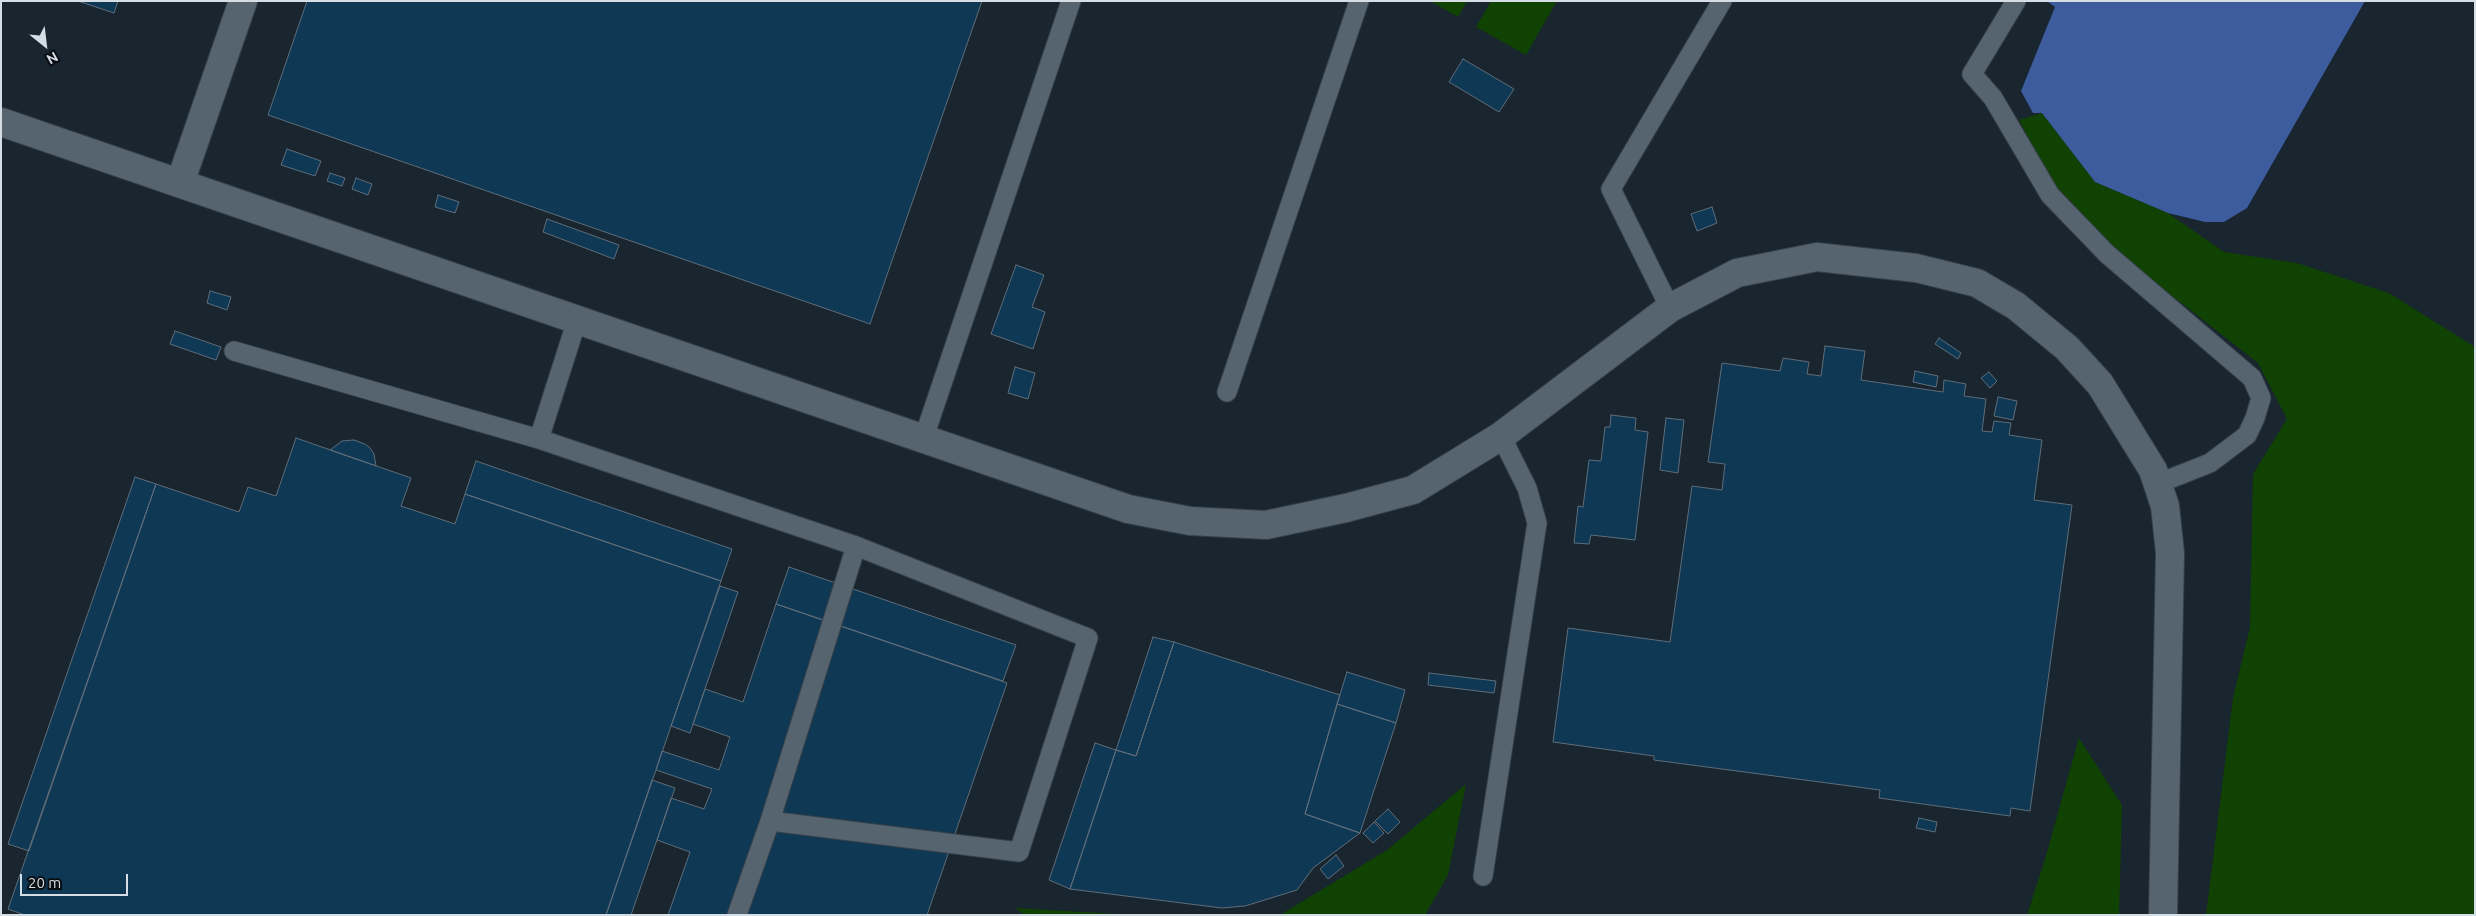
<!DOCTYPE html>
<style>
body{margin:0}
#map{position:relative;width:2476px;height:916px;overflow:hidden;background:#19252f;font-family:Ubuntu,sans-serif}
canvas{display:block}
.frame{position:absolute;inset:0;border:2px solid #d6dee5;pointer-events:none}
.north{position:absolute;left:20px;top:20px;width:50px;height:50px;-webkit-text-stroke:4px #090e12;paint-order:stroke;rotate:151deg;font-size:14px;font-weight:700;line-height:20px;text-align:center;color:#d6dee5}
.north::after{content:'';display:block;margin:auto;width:18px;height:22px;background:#d6dee5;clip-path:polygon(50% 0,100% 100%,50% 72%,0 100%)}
.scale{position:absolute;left:20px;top:874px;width:108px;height:22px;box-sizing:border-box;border:2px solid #d6dee5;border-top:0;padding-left:6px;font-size:15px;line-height:18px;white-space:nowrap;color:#d6dee5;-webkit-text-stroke:4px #090e12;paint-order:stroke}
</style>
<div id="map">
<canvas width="2476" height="916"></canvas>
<div class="frame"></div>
<div class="north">N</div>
<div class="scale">20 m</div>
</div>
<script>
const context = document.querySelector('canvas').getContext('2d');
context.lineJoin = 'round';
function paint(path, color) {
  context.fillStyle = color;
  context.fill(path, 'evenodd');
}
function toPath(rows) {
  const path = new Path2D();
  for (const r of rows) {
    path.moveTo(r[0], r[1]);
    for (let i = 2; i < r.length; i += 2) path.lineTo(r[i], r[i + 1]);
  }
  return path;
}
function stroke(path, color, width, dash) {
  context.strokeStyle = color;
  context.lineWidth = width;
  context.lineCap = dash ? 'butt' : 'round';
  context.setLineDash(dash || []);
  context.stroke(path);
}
paint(toPath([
 [1430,1,1467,1,1458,17],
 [1491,1,1557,1,1526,55,1476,27],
 [2042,113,2095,182,2168,213,2224,252,2297,263,2389,293,2475,347,2475,915,2206,915,2233,698,2250,627,2253,474,2287,419,2258,363,2111,248,2053,186,2019,120],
 [2079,738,2122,805,2119,915,2027,915,2045,859],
 [1466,784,1448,875,1425,915,1280,915,1387,850],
 [1015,908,1135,915,1025,915]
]), '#104203');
paint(toPath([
 [2047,1,2365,1,2247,208,2224,222,2205,222,2168,213,2095,182,2042,113,2033,113,2021,91,2055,7]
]), '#3c5c9e');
const building = toPath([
 [78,1,118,1,114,13,78,1],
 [307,1,982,1,870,324,268,115,307,1],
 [1463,59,1514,89,1499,112,1449,82,1463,59],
 [287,149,321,161,315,176,281,165,287,149],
 [330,173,345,178,342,186,327,181,330,173],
 [356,178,372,184,368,195,352,189,356,178],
 [438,195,459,202,455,213,435,207,438,195],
 [1712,207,1717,223,1697,231,1691,214,1712,207],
 [547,219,619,245,614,259,543,232,547,219],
 [1016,265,1044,275,1032,307,1045,312,1033,349,991,334,1016,265],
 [210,291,231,297,227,310,207,303,210,291],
 [175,331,221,347,216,360,170,344,175,331],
 [1939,338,1961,353,1958,359,1935,344,1939,338],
 [1825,346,1865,351,1861,380,1943,392,1944,380,1966,384,1964,396,1986,399,1982,431,1992,432,1994,421,2011,423,2009,435,2042,440,2034,500,2072,505,2030,811,2011,808,2010,816,1879,798,1880,790,1654,760,1654,756,1553,742,1568,628,1670,642,1692,486,1722,490,1725,464,1708,462,1722,363,1780,371,1783,358,1809,362,1807,374,1821,376,1825,346],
 [1015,367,1035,373,1028,399,1008,393,1015,367],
 [1915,371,1938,376,1936,387,1913,382,1915,371],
 [1989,372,1997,381,1990,388,1981,378,1989,372],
 [1998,397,2017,401,2013,420,1994,416,1998,397],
 [1611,415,1636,418,1635,430,1648,432,1635,540,1591,535,1589,544,1574,543,1578,506,1583,507,1589,460,1601,461,1605,427,1610,427,1611,415],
 [1666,418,1684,420,1678,473,1660,470,1666,418],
 [296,438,411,478,401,506,455,524,465,494,721,581,606,915,25,915,8,909,156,484,239,512,248,487,276,496,296,438],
 [354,440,365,444,370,448,374,454,376,466,330,450,342,441,354,440],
 [476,461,732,549,721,581,465,494,476,461],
 [135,477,156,484,29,851,8,844,135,477],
 [789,567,1016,645,1003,681,776,604,789,567],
 [720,586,738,592,690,733,671,726,720,586],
 [776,604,1007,683,927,915,668,915,690,852,657,840,671,798,704,809,712,789,656,770,662,751,719,770,730,737,693,724,705,689,743,702,776,604],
 [1153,637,1174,642,1136,756,1116,750,1153,637],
 [1174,642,1340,695,1305,814,1360,833,1313,868,1297,890,1245,906,1222,908,1070,889,1116,750,1136,756,1174,642],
 [1347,672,1405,690,1396,723,1337,704,1347,672],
 [1429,673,1496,681,1494,693,1428,685,1429,673],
 [1337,704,1396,723,1360,833,1305,814,1337,704],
 [1095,743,1116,750,1070,889,1049,880,1095,743],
 [652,780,675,788,631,915,606,915,652,780],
 [1388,809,1400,822,1388,834,1375,821,1388,809],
 [1919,818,1937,822,1935,832,1916,828,1919,818],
 [1374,822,1384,833,1373,843,1363,833,1374,822],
 [1336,855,1344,866,1328,879,1320,869,1336,855]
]);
paint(building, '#0f3855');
stroke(building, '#5f6d79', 1);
const service = toPath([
 [2016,1,1972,74,1993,98,2050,195,2107,254,2252,378,2261,398,2255,418,2247,435,2210,463,2157,484],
 [1670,308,1611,189,1722,1],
 [234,351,539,439,856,546,1088,638,1019,852,770,821],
 [1227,392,1359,1],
 [539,439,577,320],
 [923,440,1071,1],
 [1483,876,1537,523,1527,488,1501,436],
 [737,915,770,821,856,546]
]);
const tertiary = toPath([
 [1,122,1128,509,1190,521,1266,525,1346,508,1413,490,1501,436,1670,308,1737,273,1817,257,1916,268,1977,283,2016,306,2067,348,2100,384,2153,470,2165,506,2170,553,2163,915],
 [180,183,243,1]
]);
stroke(service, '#364048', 21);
stroke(tertiary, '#364048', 30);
stroke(service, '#566470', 19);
stroke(tertiary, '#566470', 28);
</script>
